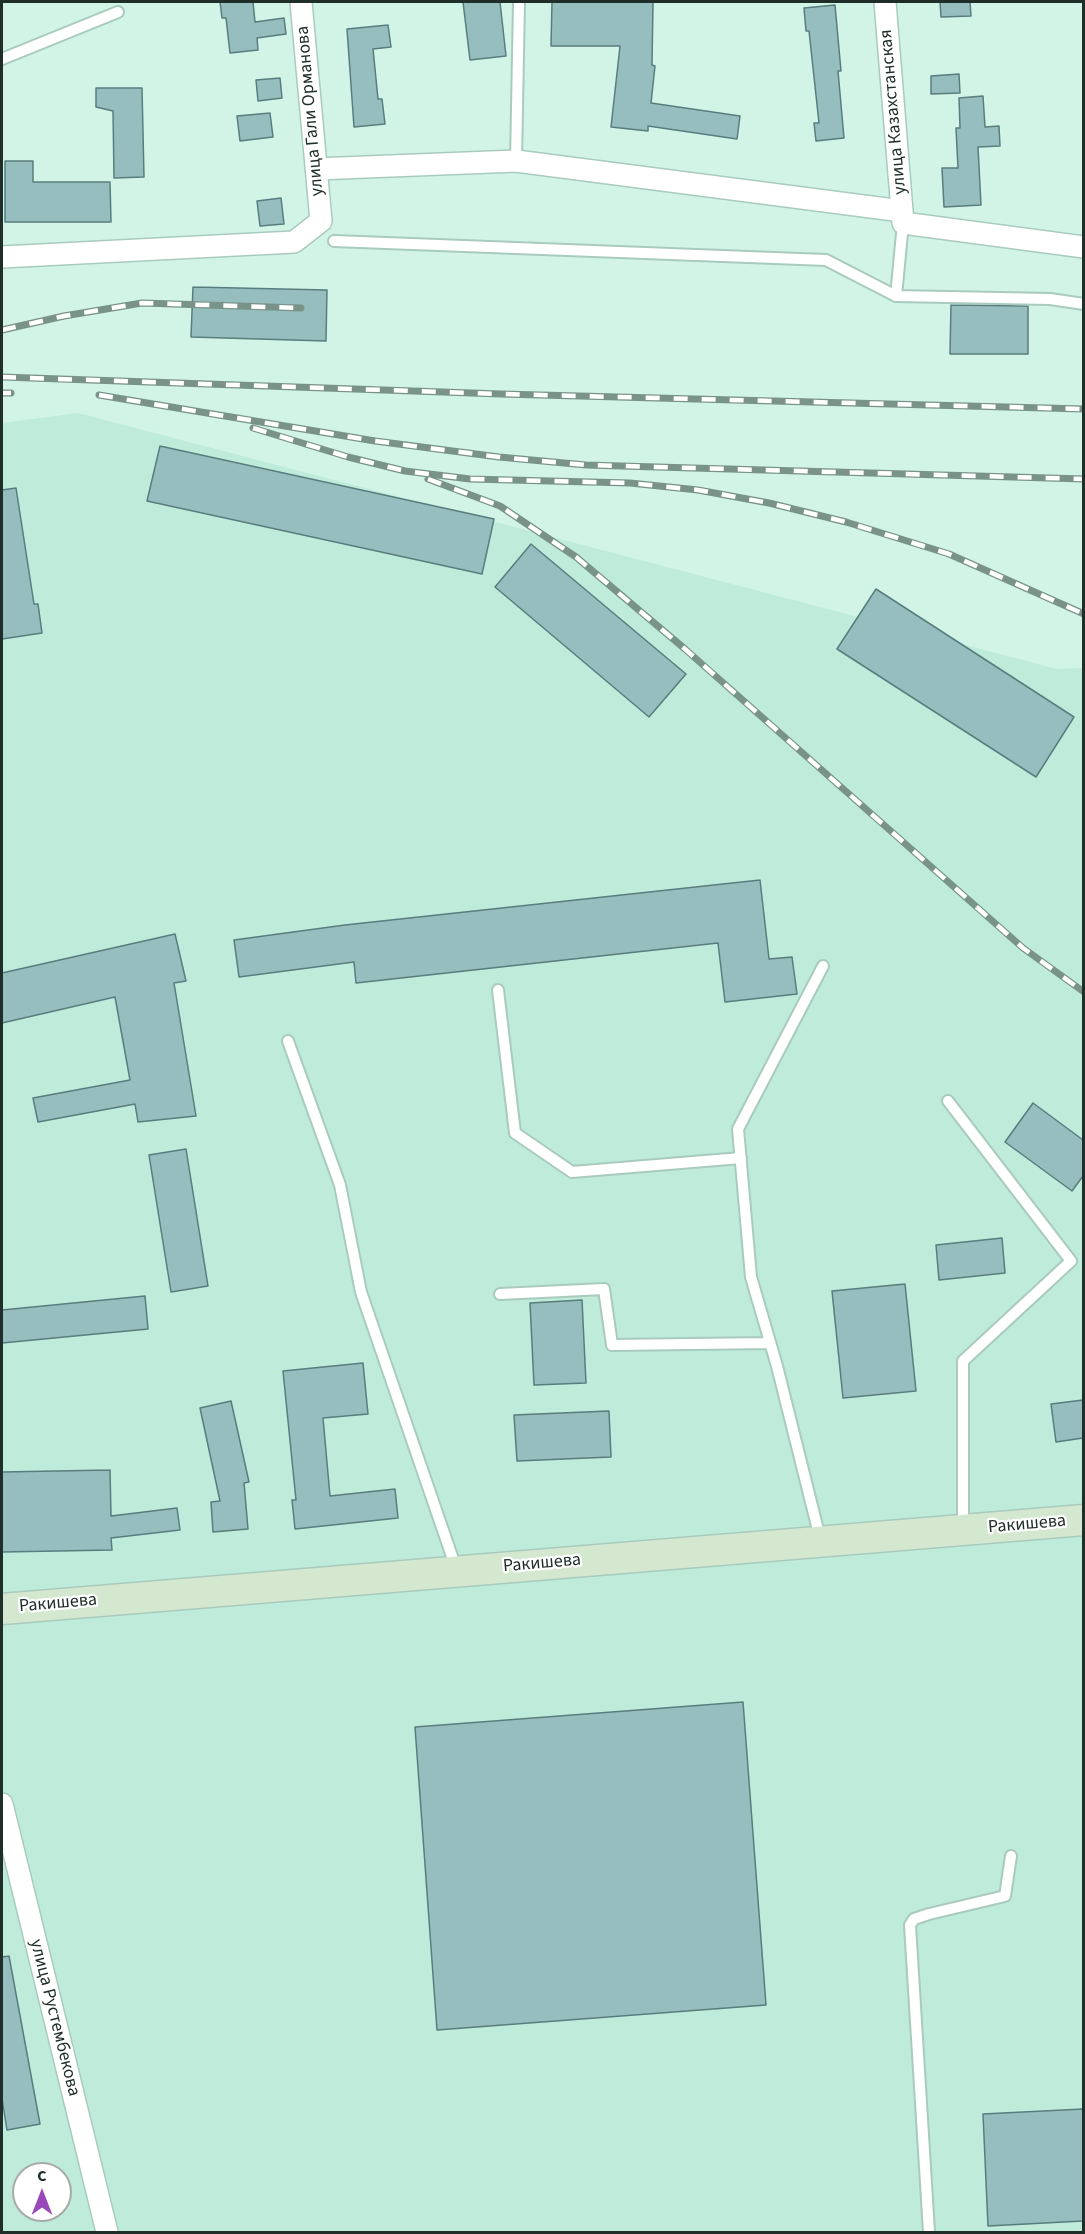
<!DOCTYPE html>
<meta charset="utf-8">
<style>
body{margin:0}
#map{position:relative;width:1085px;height:2234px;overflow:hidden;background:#d1f4e7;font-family:"Source Sans 3",sans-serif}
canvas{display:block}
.frame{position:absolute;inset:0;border:3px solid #202e29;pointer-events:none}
.north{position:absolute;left:12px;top:2162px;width:60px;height:60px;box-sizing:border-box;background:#fff;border:2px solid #a6aba9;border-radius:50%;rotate:0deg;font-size:16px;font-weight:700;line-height:24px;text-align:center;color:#202e29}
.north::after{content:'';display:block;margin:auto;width:21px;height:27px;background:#9948b7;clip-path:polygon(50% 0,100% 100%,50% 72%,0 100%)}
</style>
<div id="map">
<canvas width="1085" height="2234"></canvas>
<div class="frame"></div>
<div class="north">С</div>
</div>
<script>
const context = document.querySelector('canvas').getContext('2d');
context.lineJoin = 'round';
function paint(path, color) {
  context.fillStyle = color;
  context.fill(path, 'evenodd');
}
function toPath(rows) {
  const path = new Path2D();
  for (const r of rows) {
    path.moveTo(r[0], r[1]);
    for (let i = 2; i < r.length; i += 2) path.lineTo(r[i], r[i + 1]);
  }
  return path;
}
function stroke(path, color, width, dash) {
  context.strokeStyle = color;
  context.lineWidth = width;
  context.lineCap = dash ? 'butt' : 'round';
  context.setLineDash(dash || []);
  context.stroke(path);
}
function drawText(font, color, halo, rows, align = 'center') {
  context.font = font + ' "Source Sans 3",sans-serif';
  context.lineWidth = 4.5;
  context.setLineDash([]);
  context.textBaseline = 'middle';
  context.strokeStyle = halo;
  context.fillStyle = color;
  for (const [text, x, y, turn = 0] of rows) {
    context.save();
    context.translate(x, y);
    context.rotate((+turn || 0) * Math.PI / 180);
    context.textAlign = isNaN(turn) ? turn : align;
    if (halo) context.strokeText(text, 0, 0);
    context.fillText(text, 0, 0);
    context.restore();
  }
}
paint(toPath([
 [78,413,1057,669,1083,668,1083,2232,2,2232,2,423],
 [24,2174,60,2174,60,2210,24,2210]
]), '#beebda');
const building = toPath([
 [220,2,253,2,255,22,284,18,286,34,257,38,258,50,230,53,226,18,222,18,220,2],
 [463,2,500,2,506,56,470,60,463,2],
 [552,2,653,2,652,65,655,66,651,103,740,116,737,139,648,126,648,131,611,127,620,46,551,46,552,2],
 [940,2,970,2,971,16,941,17,940,2],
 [835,5,841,71,838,71,844,138,816,141,814,123,819,123,809,31,806,31,804,8,835,5],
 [388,25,391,47,373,49,378,99,382,99,385,124,354,127,347,29,388,25],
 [959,74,960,93,931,94,931,76,959,74],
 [280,78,282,98,258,101,256,80,280,78],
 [96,88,142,88,144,177,114,178,113,111,96,107,96,88],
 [983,96,985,127,999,126,1000,146,978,147,981,205,944,207,942,168,958,168,956,128,960,128,959,98,983,96],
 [270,113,273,137,240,141,237,116,270,113],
 [5,161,33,161,33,182,110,182,111,222,5,222,5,161],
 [281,198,284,224,260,226,257,201,281,198],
 [193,287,327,290,326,341,191,337,193,287],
 [951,305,1028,306,1028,354,950,354,951,305],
 [160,446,494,519,482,574,147,501,160,446],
 [16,488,34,604,38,604,42,633,2,639,2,490,16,488],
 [531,544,686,674,649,717,495,587,531,544],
 [876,589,1074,717,1036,777,837,649,876,589],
 [760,880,769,959,792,957,797,994,725,1002,718,943,356,983,354,962,239,977,234,940,345,925,760,880],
 [175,934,186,981,174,983,196,1116,138,1122,135,1104,38,1122,33,1098,130,1080,115,997,2,1023,2,973,175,934],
 [1033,1103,1083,1140,1083,1176,1072,1191,1005,1142,1033,1103],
 [186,1149,208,1286,171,1292,149,1155,186,1149],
 [1002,1238,1005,1273,939,1280,936,1245,1002,1238],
 [905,1284,916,1391,843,1398,832,1291,905,1284],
 [145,1296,148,1329,2,1343,2,1310,145,1296],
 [582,1300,586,1383,534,1385,530,1303,582,1300],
 [363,1363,368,1414,323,1418,330,1496,395,1489,398,1518,295,1529,292,1500,296,1500,283,1371,363,1363],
 [1083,1400,1083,1438,1056,1442,1051,1404,1083,1400],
 [231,1401,249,1482,244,1483,248,1529,213,1532,211,1502,220,1501,200,1408,231,1401],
 [609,1411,611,1457,517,1461,514,1415,609,1411],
 [110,1470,111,1516,177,1508,180,1530,111,1538,112,1550,2,1552,2,1472,110,1470],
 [743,1702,766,2005,437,2030,415,1727,743,1702],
 [9,1956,40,2124,7,2130,2,2099,2,1957,9,1956],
 [1083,2109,1083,2221,988,2226,983,2114,1083,2109]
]);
paint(building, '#97bebf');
stroke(building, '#587d7e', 1.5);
const lane = toPath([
 [2,59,118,12],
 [516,161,519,2],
 [903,223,896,296,1050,299,1084,304],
 [334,241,826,260,896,296],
 [498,990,515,1133,572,1172,741,1158],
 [288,1041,340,1185,361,1292,456,1568],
 [948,1101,1071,1261,963,1361,963,1527],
 [500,1294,604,1289,612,1345,770,1343],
 [820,1538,777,1366,751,1277,738,1129,823,966],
 [929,2232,910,1925,914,1919,929,1914,1005,1896,1011,1856]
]);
const street = toPath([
 [885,2,903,223,1084,247],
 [316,169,516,161,902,211],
 [2,257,294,242,321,221,301,2],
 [2,1804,107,2232]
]);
const secondary = toPath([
 [2,1609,1084,1520]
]);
stroke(lane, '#a9cbbe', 14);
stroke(street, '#a9cbbe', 24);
stroke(secondary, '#a9cbbe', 33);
stroke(lane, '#fff', 10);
stroke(street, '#fff', 21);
stroke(secondary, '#d4e8d0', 30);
const rail = toPath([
 [2,330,64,316,142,303,301,308],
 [2,377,501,394,1084,409],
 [2,393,11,393],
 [99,395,375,441,499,457,586,465,1084,479],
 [253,428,348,457,405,471,470,479,630,483,698,490,769,503,846,522,949,554,1084,614],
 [428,479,500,506,576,557,685,649,1023,948,1084,992]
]);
stroke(rail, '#7a9389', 7);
stroke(rail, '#fff', 4.5, [14]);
drawText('18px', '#202e29', '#fff', [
 ["улица Гали Орманова",311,111,-95],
 ["улица Казахстанская",894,112,-95],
 ["Ракишева",1027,1525,-5],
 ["Ракишева",542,1564,-5],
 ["Ракишева",58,1604,-5],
 ["улица Рустембекова",54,2018,76]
]);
</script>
